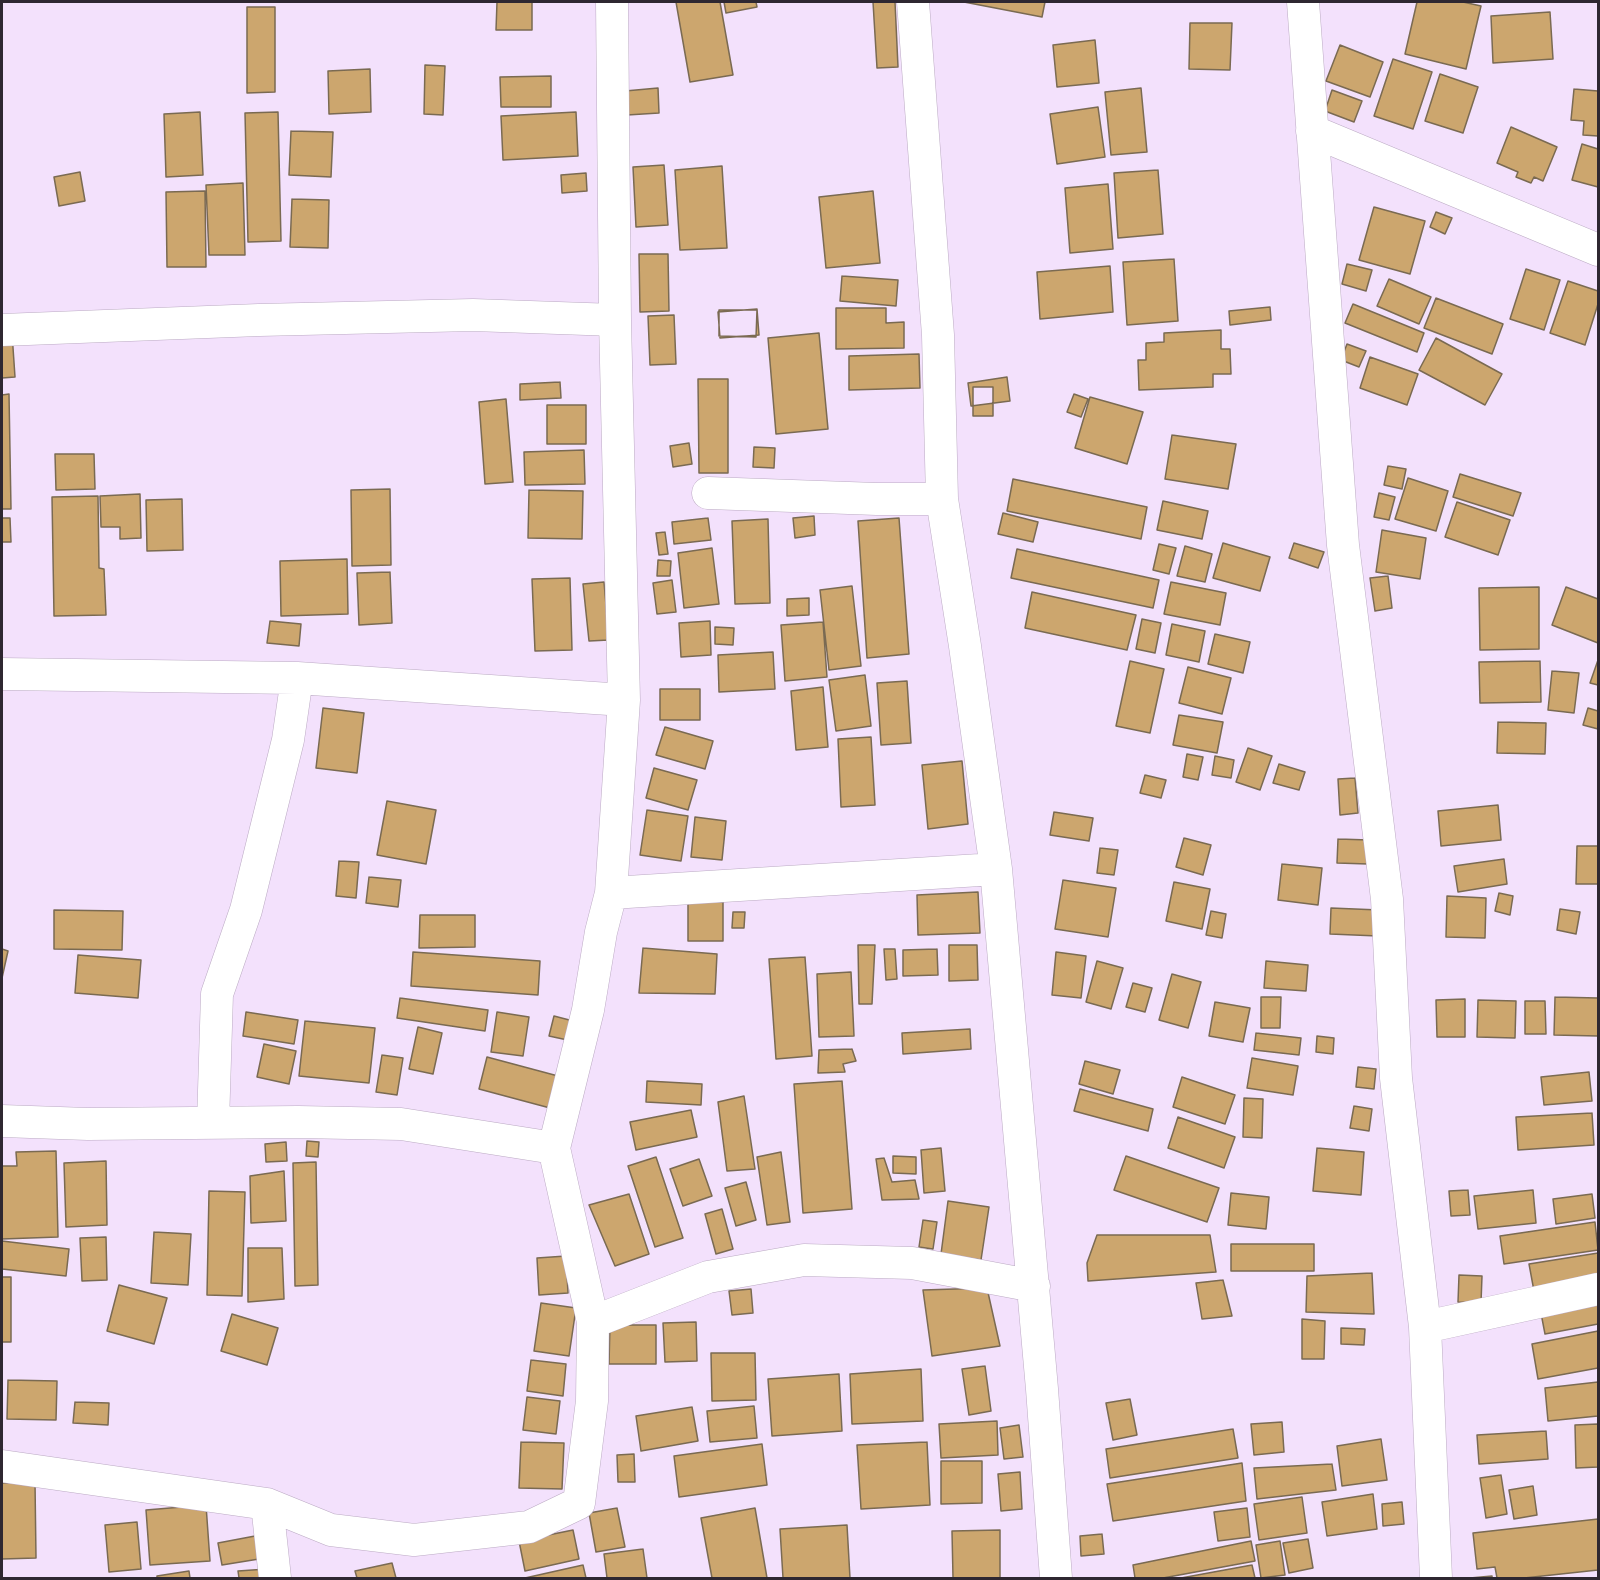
<!DOCTYPE html>
<style>
body{margin:0}
#map{position:relative;width:1600px;height:1580px;overflow:hidden;background:#f3e1fc;font-family:"Golos Text",sans-serif}
canvas{display:block}
.frame{position:absolute;inset:0;border:3px solid #2e2731;pointer-events:none}
</style>
<div id="map">
<canvas width="1600" height="1580"></canvas>
<div class="frame"></div>
</div>
<script>
const context = document.querySelector('canvas').getContext('2d');
context.lineJoin = 'round';
function paint(path, color) {
  context.fillStyle = color;
  context.fill(path, 'evenodd');
}
function toPath(rows) {
  const path = new Path2D();
  for (const r of rows) {
    path.moveTo(r[0], r[1]);
    for (let i = 2; i < r.length; i += 2) path.lineTo(r[i], r[i + 1]);
  }
  return path;
}
function stroke(path, color, width, dash) {
  context.strokeStyle = color;
  context.lineWidth = width;
  context.lineCap = dash ? 'butt' : 'round';
  context.setLineDash(dash || []);
  context.stroke(path);
}
const building = toPath([
 [497,2,532,2,532,30,496,30,497,2],
 [676,2,720,2,733,75,690,82,676,2],
 [724,2,756,2,757,7,726,13,724,2],
 [873,2,895,2,898,67,877,68,873,2],
 [964,2,1045,2,1042,17,964,2],
 [1417,2,1463,2,1481,6,1466,69,1405,54,1417,2],
 [247,7,275,7,275,92,247,93,247,7],
 [1550,12,1553,59,1493,63,1491,16,1550,12],
 [1190,23,1232,23,1230,70,1189,69,1190,23],
 [1095,40,1099,83,1057,87,1053,45,1095,40],
 [1340,45,1383,62,1370,97,1326,81,1340,45],
 [1393,59,1432,72,1413,129,1374,116,1393,59],
 [425,65,445,66,443,115,424,114,425,65],
 [370,69,371,112,329,114,328,71,370,69],
 [1440,74,1478,87,1463,133,1425,121,1440,74],
 [551,76,551,107,501,107,500,77,551,76],
 [658,88,659,113,627,115,625,91,658,88],
 [1141,88,1147,152,1111,155,1105,92,1141,88],
 [1574,89,1598,91,1598,136,1583,135,1584,121,1571,120,1574,89],
 [1332,90,1362,101,1354,122,1325,111,1332,90],
 [1098,107,1105,157,1057,164,1050,114,1098,107],
 [200,112,203,175,166,177,164,114,200,112],
 [278,112,281,241,248,242,245,113,278,112],
 [576,112,578,156,503,160,501,116,576,112],
 [1511,127,1557,147,1543,181,1534,177,1531,183,1516,177,1518,172,1497,163,1511,127],
 [291,131,333,132,331,177,289,175,291,131],
 [1582,144,1598,149,1598,187,1572,180,1582,144],
 [664,165,668,225,636,227,633,167,664,165],
 [722,166,727,248,680,250,675,170,722,166],
 [1158,170,1163,234,1118,238,1114,173,1158,170],
 [80,172,85,201,59,206,54,177,80,172],
 [586,173,587,191,562,193,561,175,586,173],
 [243,183,245,255,209,255,206,185,243,183],
 [1108,184,1113,249,1070,253,1065,188,1108,184],
 [205,191,206,267,167,267,166,192,205,191],
 [873,191,880,263,826,268,819,197,873,191],
 [292,199,329,200,328,248,290,247,292,199],
 [1374,207,1425,221,1410,274,1359,260,1374,207],
 [1436,212,1452,218,1445,234,1430,227,1436,212],
 [639,254,668,254,669,311,640,312,639,254],
 [1174,259,1178,321,1127,325,1123,262,1174,259],
 [1347,264,1372,270,1366,291,1342,284,1347,264],
 [1110,266,1113,312,1040,319,1037,272,1110,266],
 [1526,269,1560,280,1544,330,1510,319,1526,269],
 [842,276,898,280,896,306,840,301,842,276],
 [1389,279,1431,297,1419,324,1377,306,1389,279],
 [1568,281,1598,291,1598,304,1585,345,1550,333,1568,281],
 [1436,298,1503,324,1492,354,1424,328,1436,298],
 [1353,304,1424,333,1417,352,1345,323,1353,304],
 [1270,307,1271,320,1230,325,1229,311,1270,307],
 [836,308,886,308,886,323,904,322,904,348,836,349,836,308],
 [757,309,759,335,720,338,718,312,757,309],
 [719,310,757,310,756,337,719,336,719,310],
 [674,315,676,364,650,365,648,316,674,315],
 [1221,330,1221,349,1230,349,1231,374,1213,374,1213,387,1139,390,1138,360,1146,360,1146,343,1164,342,1164,333,1221,330],
 [12,333,15,377,2,378,2,334,12,333],
 [819,333,828,429,776,434,768,338,819,333],
 [1436,338,1502,374,1485,405,1419,370,1436,338],
 [1347,344,1366,351,1359,367,1341,360,1347,344],
 [919,354,920,388,849,390,849,356,919,354],
 [1370,357,1418,374,1407,405,1360,388,1370,357],
 [1007,377,1010,401,971,406,968,383,1007,377],
 [698,379,728,379,728,473,699,473,698,379],
 [560,382,561,398,520,400,520,384,560,382],
 [973,387,993,387,993,416,973,416,973,387],
 [9,394,11,509,2,509,2,395,9,394],
 [1074,394,1088,399,1081,417,1067,412,1074,394],
 [1090,397,1143,412,1127,464,1075,448,1090,397],
 [506,399,513,482,485,484,479,402,506,399],
 [547,405,586,405,586,444,547,444,547,405],
 [1172,435,1236,444,1228,489,1165,479,1172,435],
 [689,443,692,464,673,467,670,446,689,443],
 [754,447,775,448,774,468,753,467,754,447],
 [584,450,585,484,525,485,524,452,584,450],
 [55,454,94,454,95,489,56,490,55,454],
 [1388,466,1406,469,1402,489,1384,485,1388,466],
 [1460,474,1521,493,1513,516,1453,497,1460,474],
 [1408,478,1448,491,1436,531,1395,519,1408,478],
 [1013,479,1147,507,1141,539,1007,511,1013,479],
 [390,489,391,565,352,566,351,490,390,489],
 [529,490,583,491,582,539,528,538,529,490],
 [1379,493,1395,497,1389,520,1374,517,1379,493],
 [140,494,141,538,120,539,120,527,101,527,100,496,140,494],
 [98,496,99,568,104,569,106,615,54,616,52,497,98,496],
 [182,499,183,550,147,551,146,500,182,499],
 [1163,501,1208,511,1202,539,1157,530,1163,501],
 [1457,502,1510,520,1498,555,1445,537,1457,502],
 [1003,513,1038,522,1033,542,998,534,1003,513],
 [814,516,815,535,795,538,793,518,814,516],
 [2,518,10,518,11,542,2,542,2,518],
 [708,518,711,540,674,544,672,522,708,518],
 [899,518,909,654,867,658,858,521,899,518],
 [768,519,770,603,735,604,732,521,768,519],
 [1382,530,1426,538,1420,579,1376,572,1382,530],
 [665,532,668,554,659,555,656,533,665,532],
 [1223,543,1270,557,1260,591,1213,578,1223,543],
 [1294,543,1324,552,1318,568,1289,558,1294,543],
 [1159,544,1176,548,1169,574,1153,570,1159,544],
 [1185,546,1212,554,1205,582,1177,576,1185,546],
 [712,548,719,604,684,608,678,553,712,548],
 [1017,549,1159,580,1153,608,1011,578,1017,549],
 [347,559,348,614,281,616,280,561,347,559],
 [658,560,671,561,670,576,657,576,658,560],
 [390,572,392,623,359,625,357,573,390,572],
 [1388,576,1392,608,1375,611,1370,578,1388,576],
 [570,578,572,650,535,651,532,579,570,578],
 [672,580,676,612,657,614,653,583,672,580],
 [604,582,609,640,589,641,583,584,604,582],
 [1171,582,1226,593,1220,625,1164,614,1171,582],
 [852,586,861,666,829,670,820,590,852,586],
 [1539,587,1539,649,1480,650,1479,588,1539,587],
 [1566,587,1598,599,1598,643,1552,625,1566,587],
 [1032,592,1136,615,1127,650,1025,628,1032,592],
 [809,598,809,615,787,616,787,599,809,598],
 [1142,619,1161,623,1155,653,1136,649,1142,619],
 [270,621,301,624,299,646,267,643,270,621],
 [710,621,711,655,681,657,679,623,710,621],
 [823,622,827,677,785,681,781,625,823,622],
 [1172,624,1205,631,1199,662,1166,655,1172,624],
 [715,627,734,628,733,645,715,644,715,627],
 [1215,634,1250,642,1243,673,1208,664,1215,634],
 [773,652,775,689,719,692,718,655,773,652],
 [1598,660,1598,685,1590,683,1598,660],
 [1130,661,1164,669,1150,733,1116,726,1130,661],
 [1540,661,1541,702,1480,703,1479,662,1540,661],
 [1188,667,1231,678,1222,714,1179,703,1188,667],
 [1552,671,1579,673,1574,713,1548,710,1552,671],
 [865,675,871,726,836,731,829,680,865,675],
 [907,681,911,743,881,745,877,683,907,681],
 [823,687,828,747,796,750,791,691,823,687],
 [660,689,700,689,700,720,660,720,660,689],
 [323,708,364,713,357,773,316,768,323,708],
 [1588,708,1598,711,1598,729,1583,725,1588,708],
 [1179,715,1223,722,1217,753,1173,745,1179,715],
 [1498,722,1546,723,1545,754,1497,753,1498,722],
 [665,727,713,741,705,769,656,755,665,727],
 [871,737,875,805,841,807,838,739,871,737],
 [1248,748,1272,756,1260,790,1236,782,1248,748],
 [1187,754,1203,757,1198,780,1183,777,1187,754],
 [1215,756,1234,760,1231,778,1212,775,1215,756],
 [962,761,968,824,928,829,922,765,962,761],
 [1279,764,1305,772,1299,790,1273,783,1279,764],
 [654,768,697,780,688,810,646,798,654,768],
 [1145,775,1166,780,1161,798,1140,793,1145,775],
 [1355,778,1358,813,1340,815,1338,779,1355,778],
 [387,801,436,810,426,864,377,855,387,801],
 [1498,805,1501,840,1441,846,1438,811,1498,805],
 [647,810,688,816,681,861,640,855,647,810],
 [1054,812,1093,818,1089,841,1050,835,1054,812],
 [695,817,726,821,722,860,691,857,695,817],
 [1184,838,1211,845,1203,875,1176,867,1184,838],
 [1338,839,1369,840,1368,864,1337,863,1338,839],
 [1577,846,1598,846,1598,884,1576,884,1577,846],
 [1100,848,1118,850,1114,875,1097,873,1100,848],
 [1504,859,1507,884,1458,892,1454,866,1504,859],
 [339,861,359,862,356,898,336,896,339,861],
 [1282,864,1322,868,1318,905,1278,900,1282,864],
 [369,877,401,880,398,907,366,903,369,877],
 [1063,880,1116,888,1108,937,1055,929,1063,880],
 [1174,882,1210,889,1202,929,1166,921,1174,882],
 [978,892,980,933,918,935,917,895,978,892],
 [1499,893,1513,896,1510,915,1495,911,1499,893],
 [1447,896,1486,898,1485,938,1446,937,1447,896],
 [688,902,723,902,723,941,688,941,688,902],
 [1331,908,1379,910,1378,936,1330,934,1331,908],
 [1560,909,1580,912,1576,934,1557,930,1560,909],
 [54,910,123,911,122,950,54,949,54,910],
 [1211,911,1226,914,1222,938,1206,935,1211,911],
 [733,912,745,912,744,928,732,928,733,912],
 [420,915,475,915,475,947,419,948,420,915],
 [858,945,875,945,872,1004,859,1004,858,945],
 [949,945,977,945,978,980,949,981,949,945],
 [643,948,717,954,715,994,639,993,643,948],
 [2,949,8,951,2,978,2,949],
 [884,949,895,949,897,979,886,980,884,949],
 [937,949,938,975,903,976,903,950,937,949],
 [413,952,540,961,538,995,411,986,413,952],
 [1056,952,1086,956,1081,998,1052,995,1056,952],
 [78,955,141,960,138,998,75,993,78,955],
 [805,957,812,1056,776,1059,769,959,805,957],
 [1097,961,1123,968,1111,1009,1086,1002,1097,961],
 [1266,961,1308,965,1306,991,1264,988,1266,961],
 [851,972,854,1036,819,1037,817,974,851,972],
 [1172,974,1201,982,1188,1028,1159,1020,1172,974],
 [1133,983,1152,988,1145,1012,1126,1007,1133,983],
 [1261,997,1281,997,1280,1028,1261,1028,1261,997],
 [1555,997,1598,998,1598,1036,1554,1035,1555,997],
 [400,998,488,1010,485,1031,397,1018,400,998],
 [1465,999,1465,1037,1437,1037,1436,1000,1465,999],
 [1478,1000,1516,1001,1515,1038,1477,1037,1478,1000],
 [1525,1001,1545,1001,1546,1034,1525,1034,1525,1001],
 [1215,1002,1250,1008,1243,1042,1209,1036,1215,1002],
 [246,1012,298,1020,294,1044,243,1036,246,1012],
 [497,1012,529,1017,523,1056,491,1052,497,1012],
 [554,1016,577,1022,572,1041,549,1036,554,1016],
 [305,1021,375,1028,369,1083,299,1076,305,1021],
 [418,1027,442,1033,433,1074,409,1069,418,1027],
 [970,1029,971,1049,903,1054,902,1033,970,1029],
 [1256,1033,1301,1038,1299,1055,1254,1050,1256,1033],
 [1317,1036,1334,1038,1333,1054,1316,1052,1317,1036],
 [264,1044,296,1051,289,1084,257,1077,264,1044],
 [852,1049,856,1061,843,1064,845,1072,818,1073,819,1050,852,1049],
 [382,1055,403,1058,397,1095,376,1092,382,1055],
 [487,1057,558,1076,550,1108,479,1089,487,1057],
 [1252,1058,1298,1066,1293,1095,1247,1088,1252,1058],
 [1085,1061,1120,1070,1113,1094,1079,1084,1085,1061],
 [1358,1067,1376,1069,1374,1089,1356,1087,1358,1067],
 [1589,1072,1592,1101,1544,1105,1541,1077,1589,1072],
 [1182,1077,1235,1095,1225,1124,1173,1107,1182,1077],
 [647,1081,702,1084,701,1105,646,1102,647,1081],
 [842,1081,852,1209,803,1213,794,1084,842,1081],
 [1080,1089,1153,1109,1148,1131,1074,1111,1080,1089],
 [744,1096,755,1169,727,1171,718,1102,744,1096],
 [1244,1098,1263,1099,1262,1138,1243,1137,1244,1098],
 [1354,1106,1372,1109,1369,1131,1350,1128,1354,1106],
 [691,1110,697,1137,636,1150,630,1122,691,1110],
 [1592,1113,1594,1145,1518,1150,1516,1117,1592,1113],
 [1178,1117,1235,1137,1224,1168,1168,1148,1178,1117],
 [307,1141,319,1142,318,1157,306,1156,307,1141],
 [286,1142,287,1161,266,1162,265,1144,286,1142],
 [941,1148,945,1191,924,1193,921,1150,941,1148],
 [1317,1148,1364,1152,1361,1195,1313,1191,1317,1148],
 [56,1151,58,1237,2,1239,2,1166,17,1166,16,1152,56,1151],
 [781,1152,790,1222,767,1225,757,1157,781,1152],
 [893,1156,916,1157,916,1174,893,1173,893,1156],
 [1126,1156,1219,1188,1207,1222,1114,1190,1126,1156],
 [656,1157,683,1238,655,1247,628,1166,656,1157],
 [884,1158,892,1182,915,1180,919,1199,882,1200,876,1159,884,1158],
 [699,1159,712,1196,683,1206,670,1169,699,1159],
 [106,1161,107,1225,66,1227,64,1163,106,1161],
 [316,1162,318,1285,295,1286,293,1163,316,1162],
 [284,1171,286,1221,251,1223,250,1176,284,1171],
 [746,1182,756,1220,736,1226,725,1188,746,1182],
 [1468,1190,1470,1215,1451,1216,1449,1191,1468,1190],
 [1533,1190,1536,1223,1478,1229,1474,1196,1533,1190],
 [209,1191,245,1192,242,1296,207,1295,209,1191],
 [1231,1193,1269,1197,1266,1229,1228,1225,1231,1193],
 [629,1194,649,1254,615,1266,589,1205,629,1194],
 [1592,1194,1595,1218,1556,1224,1553,1199,1592,1194],
 [948,1201,989,1207,981,1260,941,1254,948,1201],
 [722,1209,733,1249,716,1254,705,1214,722,1209],
 [923,1220,937,1222,933,1249,919,1247,923,1220],
 [1595,1222,1598,1250,1504,1264,1500,1236,1595,1222],
 [154,1232,191,1234,188,1285,151,1283,154,1232],
 [1097,1235,1210,1235,1216,1272,1088,1281,1087,1263,1097,1235],
 [106,1237,107,1280,82,1281,80,1238,106,1237],
 [2,1241,69,1249,66,1276,2,1269,2,1241],
 [1231,1244,1314,1244,1314,1271,1231,1271,1231,1244],
 [248,1248,282,1248,284,1299,248,1302,248,1248],
 [1598,1253,1598,1283,1534,1291,1529,1264,1598,1253],
 [566,1256,568,1293,539,1295,537,1258,566,1256],
 [1372,1273,1374,1314,1306,1312,1307,1276,1372,1273],
 [1459,1275,1482,1276,1481,1303,1458,1302,1459,1275],
 [2,1277,11,1277,11,1342,2,1342,2,1277],
 [1223,1280,1232,1316,1202,1319,1196,1283,1223,1280],
 [119,1285,167,1298,154,1344,107,1331,119,1285],
 [987,1288,1000,1346,932,1356,923,1290,987,1288],
 [751,1289,753,1313,732,1315,729,1291,751,1289],
 [1598,1297,1598,1324,1545,1334,1540,1308,1598,1297],
 [541,1303,576,1308,569,1356,534,1351,541,1303],
 [232,1314,278,1328,267,1365,221,1351,232,1314],
 [1302,1319,1325,1321,1324,1359,1302,1359,1302,1319],
 [696,1322,697,1361,665,1362,663,1323,696,1322],
 [610,1325,656,1325,656,1364,609,1364,610,1325],
 [1341,1328,1365,1329,1364,1345,1341,1344,1341,1328],
 [1598,1331,1598,1368,1538,1379,1532,1344,1598,1331],
 [711,1353,755,1353,756,1400,712,1401,711,1353],
 [531,1360,566,1364,563,1396,527,1391,531,1360],
 [985,1366,991,1411,969,1415,962,1369,985,1366],
 [921,1369,923,1421,852,1424,850,1374,921,1369],
 [839,1374,842,1431,772,1436,768,1379,839,1374],
 [8,1380,57,1381,56,1420,7,1419,8,1380],
 [1598,1382,1598,1416,1548,1421,1545,1388,1598,1382],
 [527,1397,560,1401,556,1434,523,1430,527,1397],
 [1130,1399,1137,1435,1113,1440,1106,1403,1130,1399],
 [75,1402,109,1403,108,1425,73,1423,75,1402],
 [754,1406,757,1438,710,1442,707,1411,754,1406],
 [692,1407,698,1441,641,1451,636,1416,692,1407],
 [997,1421,998,1455,941,1458,939,1424,997,1421],
 [1282,1422,1284,1452,1254,1455,1251,1424,1282,1422],
 [1598,1424,1598,1467,1576,1468,1575,1425,1598,1424],
 [1019,1425,1023,1457,1004,1459,1000,1428,1019,1425],
 [1233,1429,1238,1458,1110,1478,1106,1449,1233,1429],
 [1546,1431,1548,1459,1479,1464,1477,1435,1546,1431],
 [1381,1439,1387,1480,1342,1486,1337,1446,1381,1439],
 [521,1442,564,1443,562,1489,519,1488,521,1442],
 [927,1442,930,1505,861,1509,857,1445,927,1442],
 [762,1444,767,1485,679,1497,674,1456,762,1444],
 [634,1454,635,1482,618,1482,617,1455,634,1454],
 [941,1461,982,1461,982,1503,941,1504,941,1461],
 [1242,1463,1246,1501,1113,1521,1107,1484,1242,1463],
 [1332,1464,1336,1490,1257,1499,1254,1468,1332,1464],
 [1020,1472,1022,1509,1001,1511,998,1474,1020,1472],
 [1501,1475,1507,1514,1486,1518,1480,1478,1501,1475],
 [35,1482,36,1558,2,1559,2,1483,35,1482],
 [1533,1486,1537,1515,1514,1519,1509,1490,1533,1486],
 [1373,1494,1377,1529,1327,1536,1322,1502,1373,1494],
 [1302,1497,1307,1533,1259,1540,1254,1504,1302,1497],
 [1402,1502,1404,1524,1383,1526,1382,1504,1402,1502],
 [206,1505,210,1561,150,1565,146,1510,206,1505],
 [617,1508,625,1547,596,1552,589,1513,617,1508],
 [755,1508,767,1578,712,1578,701,1518,755,1508],
 [1247,1508,1250,1537,1218,1541,1214,1512,1247,1508],
 [1598,1519,1598,1570,1524,1578,1497,1578,1495,1567,1477,1569,1473,1533,1598,1519],
 [137,1522,141,1569,109,1572,105,1525,137,1522],
 [847,1525,850,1578,783,1578,780,1529,847,1525],
 [573,1530,579,1559,525,1571,519,1541,573,1530],
 [1000,1530,1000,1578,953,1578,952,1531,1000,1530],
 [1102,1534,1104,1554,1081,1556,1080,1536,1102,1534],
 [255,1536,259,1559,222,1565,218,1543,255,1536],
 [1308,1539,1313,1568,1289,1573,1283,1543,1308,1539],
 [1251,1541,1255,1561,1163,1578,1135,1578,1133,1565,1251,1541],
 [1280,1541,1285,1575,1261,1578,1256,1545,1280,1541],
 [643,1549,647,1578,607,1578,604,1554,643,1549],
 [392,1563,396,1578,357,1578,355,1571,392,1563],
 [583,1565,586,1578,525,1578,583,1565],
 [1252,1565,1255,1578,1181,1578,1252,1565],
 [267,1569,268,1578,239,1578,238,1571,267,1569],
 [189,1571,190,1578,157,1578,157,1576,189,1571],
 [1492,1576,1492,1578,1470,1578,1492,1576]
]);
paint(building, '#cca66e');
stroke(building, '#7a6a52', 1.5);
const minor = toPath([
 [612,2,615,320,624,700,611,893,996,869],
 [913,2,938,335,942,499,965,646,996,869,1042,1389,1056,1578],
 [1303,2,1343,545,1387,899,1396,1078,1425,1327,1436,1578],
 [1312,131,1598,250],
 [2,330,259,320,473,315,615,320],
 [708,493,877,499,942,499],
 [2,674,297,678,624,700],
 [2,1121,88,1124,298,1122,401,1124,554,1148],
 [213,1123,217,994,246,910,288,740,297,678],
 [593,1322,708,1277,804,1260,912,1263,1034,1286],
 [1425,1327,1598,1289],
 [2,1466,267,1504,275,1578],
 [267,1504,331,1530,414,1540,529,1527,579,1503,592,1401,593,1322,554,1148,588,1010,601,932,611,893]
]);
stroke(minor, '#bbaac3', 33);
stroke(minor, '#fff', 32);
</script>
